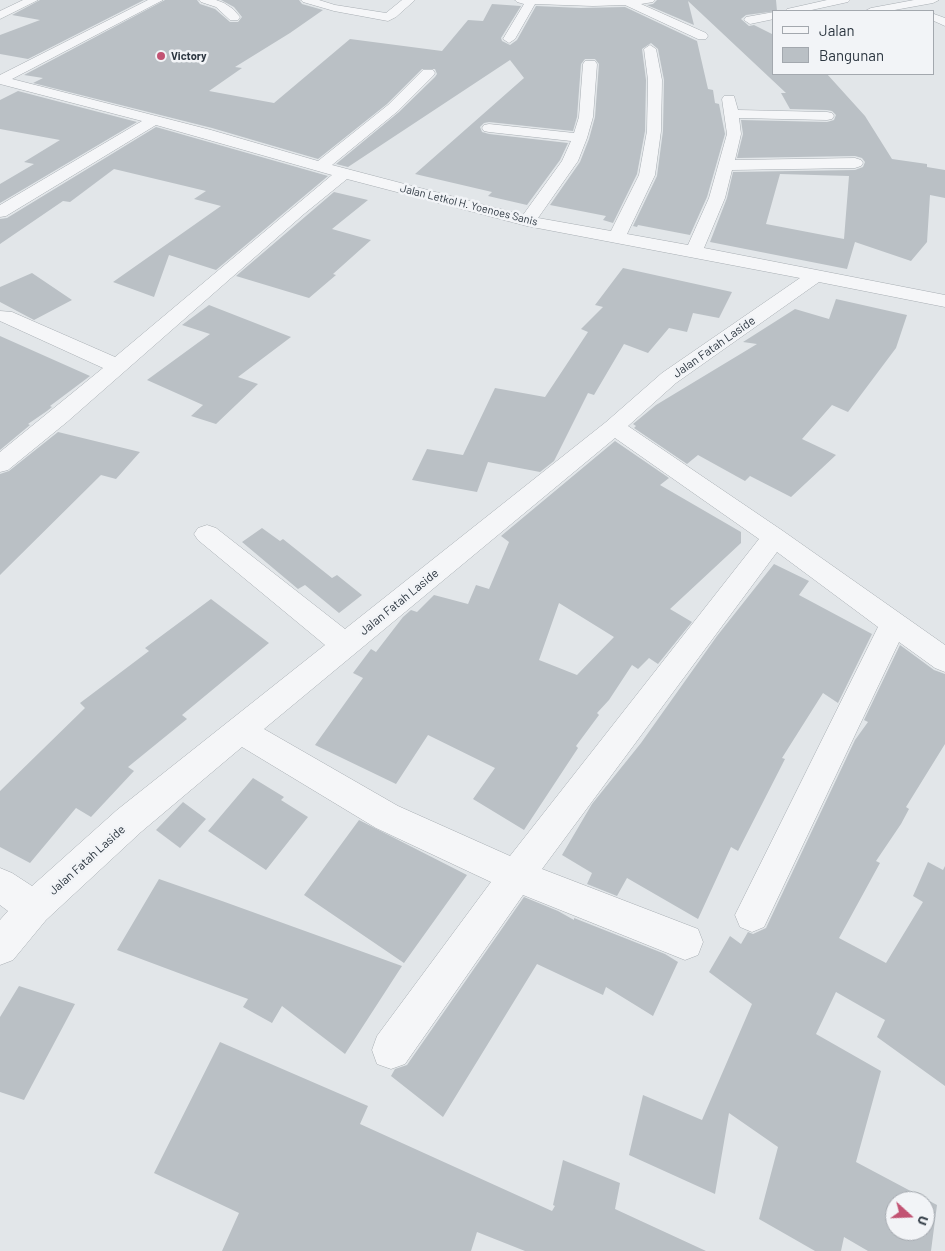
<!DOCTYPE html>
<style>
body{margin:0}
#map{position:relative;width:945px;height:1251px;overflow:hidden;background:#e2e6e9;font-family:Barlow,sans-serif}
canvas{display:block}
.legend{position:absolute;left:772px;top:10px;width:162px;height:65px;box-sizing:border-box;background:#f2f4f7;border:1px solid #a3a8ae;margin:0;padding:6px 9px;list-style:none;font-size:15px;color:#2c3640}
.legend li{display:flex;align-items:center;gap:10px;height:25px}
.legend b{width:25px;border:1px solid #a3a8ae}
.north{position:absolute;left:885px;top:1191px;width:50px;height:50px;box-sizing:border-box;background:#f2f4f7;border:1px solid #a3a8ae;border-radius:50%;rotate:110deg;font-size:14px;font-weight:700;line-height:20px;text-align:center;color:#2c3640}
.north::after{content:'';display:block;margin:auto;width:18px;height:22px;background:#c25373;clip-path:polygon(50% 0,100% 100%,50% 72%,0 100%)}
</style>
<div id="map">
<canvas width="945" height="1251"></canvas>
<ul class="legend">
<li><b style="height:6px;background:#f5f6f8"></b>Jalan</li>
<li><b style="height:14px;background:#bac0c5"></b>Bangunan</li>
</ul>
<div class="north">U</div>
</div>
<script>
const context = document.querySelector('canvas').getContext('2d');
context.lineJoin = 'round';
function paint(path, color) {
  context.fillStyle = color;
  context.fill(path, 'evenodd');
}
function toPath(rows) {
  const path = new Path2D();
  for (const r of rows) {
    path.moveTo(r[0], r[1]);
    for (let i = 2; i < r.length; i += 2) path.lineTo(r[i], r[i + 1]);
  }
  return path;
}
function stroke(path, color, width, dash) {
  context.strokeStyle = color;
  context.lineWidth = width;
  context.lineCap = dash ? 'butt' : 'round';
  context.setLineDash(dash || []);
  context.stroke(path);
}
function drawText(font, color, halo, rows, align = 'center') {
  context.font = font + ' Barlow,sans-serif';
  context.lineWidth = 5;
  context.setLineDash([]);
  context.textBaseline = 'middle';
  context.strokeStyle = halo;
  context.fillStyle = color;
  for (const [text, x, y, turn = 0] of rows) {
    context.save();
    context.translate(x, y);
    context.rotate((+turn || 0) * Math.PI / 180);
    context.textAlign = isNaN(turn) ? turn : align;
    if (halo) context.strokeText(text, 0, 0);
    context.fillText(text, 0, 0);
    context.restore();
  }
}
paint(toPath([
 [40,0,144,0,28,59,0,54,0,35,40,20,12,15],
 [165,0,197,0,200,4,215,9,230,22,238,22,242,17,234,7,221,0,299,0,302,4,323,10,290,33,235,67,242,68,209,91,274,103,350,39,442,51,468,20,483,21,492,4,521,6,501,38,502,41,510,45,517,40,536,6,581,8,625,7,697,41,708,89,713,90,715,103,719,104,725,134,707,197,690,235,638,225,637,227,633,226,657,176,663,131,664,80,658,49,651,43,642,49,646,80,645,131,637,174,613,223,603,220,606,216,550,205,580,162,589,139,595,117,599,64,595,59,585,59,581,64,577,117,573,131,489,122,484,123,480,127,482,132,489,134,568,143,560,160,527,205,488,196,492,192,415,174,524,78,510,60,348,167,336,164,399,112,435,77,437,74,435,69,422,69,387,104,318,159,212,128,33,83,43,78,24,75],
 [657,0,776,0,777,11,746,15,741,19,749,26,754,25,774,35,774,74,827,74,865,116,892,159,927,164,927,167,945,170,945,198,930,195,927,242,911,261,855,242,847,269,710,242,727,198,733,172,855,170,863,167,865,162,862,158,855,156,737,158,743,134,741,120,827,122,834,120,836,115,832,111,827,110,790,109,781,93,786,93,688,1,694,25,647,5,653,4],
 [780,174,849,176,844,239,766,224],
 [18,91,137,122,0,203,0,184,34,164,24,162,60,140,0,129,0,100],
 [156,127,328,176,216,270,169,255,154,297,113,282,221,206,194,199,206,191,114,169,70,202,63,201,0,244,0,219,7,218],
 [334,192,368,200,332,229,371,240,333,274,336,275,309,298,236,276],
 [623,268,732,292,719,318,693,313,687,332,669,328,648,353,624,344,594,395,588,393,554,461,540,472,488,462,477,492,412,480,427,449,463,455,495,388,545,397,588,332,581,329,603,307,595,305],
 [32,273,72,300,34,320,0,302,0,287],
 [836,299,907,315,896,348,848,412,832,405,802,439,836,455,791,497,750,476,745,481,698,455,687,464,634,428,636,426,633,424,656,405,757,344,743,342,795,309,829,319],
 [209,305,291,337,238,377,258,384,216,424,191,416,203,405,147,380,210,334,182,325],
 [0,336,90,376,50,406,52,407,47,411,28,424,30,425,0,450],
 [58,432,140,452,116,479,101,475,0,575,0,474,9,471],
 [615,441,669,478,660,485,741,532,741,543,670,609,692,622,658,664,649,658,638,669,632,665,609,700,597,713,599,715,576,746,578,748,524,830,473,799,495,768,428,735,396,784,315,745,363,678,353,673,371,649,376,652,403,617,411,610,417,612,434,595,468,604,476,585,489,589,509,542,501,536],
 [559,603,614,637,577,675,539,660],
 [262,528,280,541,283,539,332,578,337,575,362,595,339,613,305,585,298,589,242,542],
 [774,564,809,581,799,595,872,634,838,703,823,693,782,758,785,759,738,851,731,847,698,919,627,878,617,896,587,884,592,873,562,855,592,804,641,743,717,636],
 [211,599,269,643,182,715,187,719,128,767,134,771,91,817,76,808,30,863,0,847,0,791,85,708,80,703,149,651,145,648],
 [900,645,934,670,945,674,945,744,906,807,909,809,901,824,876,861,880,863,839,938,886,963,923,902,913,896,928,862,943,870,945,866,945,1086,877,1037,885,1020,836,992,816,1034,881,1071,856,1162,937,1205,931,1251,868,1251,844,1237,841,1251,815,1251,759,1219,778,1147,729,1113,715,1194,629,1155,643,1095,702,1120,752,1004,709,972,730,936,741,944,748,932,753,934,766,928,855,740,868,722,864,720],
 [895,1201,925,1201,925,1231,895,1231],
 [253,778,284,797,281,800,308,817,266,870,208,831],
 [183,802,206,819,180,848,156,830],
 [359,820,467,875,404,963,304,895],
 [159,879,222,901,402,966,345,1054,282,1006,272,1023,243,1007,248,999,117,950],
 [524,897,558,911,574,920,574,918,665,954,678,962,653,1016,606,987,603,995,537,964,443,1117,391,1076,395,1069,407,1065],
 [19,986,75,1004,24,1100,0,1092,0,1017],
 [220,1042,368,1106,360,1124,552,1211,555,1206,553,1205,563,1160,620,1183,615,1209,706,1251,525,1251,477,1232,471,1251,222,1251,239,1213,154,1173]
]), '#bac0c5');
const minor = toPath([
 [23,0,38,0,0,19,0,11,23,0],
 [148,0,163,0,12,79,211,130,318,161,388,105,423,70,433,70,435,73,433,76,398,111,332,165,523,215,562,161,571,141,489,132,484,131,482,128,484,125,489,124,574,133,579,117,583,64,585,61,595,61,597,64,593,117,587,138,578,161,538,218,611,231,639,175,647,131,648,80,644,49,650,45,656,49,662,80,661,131,655,175,627,234,688,245,709,198,727,134,722,99,724,96,734,96,738,110,827,112,832,113,834,116,832,119,827,120,739,118,741,134,735,160,855,158,861,160,863,163,861,166,855,168,732,170,725,198,704,248,945,295,945,307,819,282,676,383,628,426,783,531,945,645,945,672,935,668,899,642,764,927,752,932,740,927,735,915,878,627,777,552,542,869,698,929,703,942,698,955,685,960,523,895,405,1064,391,1069,377,1064,372,1050,377,1036,491,882,376,828,242,747,141,832,46,920,13,960,0,965,0,920,8,911,0,905,0,868,12,873,32,886,117,810,325,645,198,540,194,534,198,528,207,525,216,528,345,629,606,422,662,373,800,278,527,226,347,179,304,214,67,422,8,470,0,472,0,452,103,368,0,321,0,311,12,312,115,357,332,175,156,125,6,216,0,217,0,205,142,121,0,84,0,75,148,0],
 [615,438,759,539,510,856,398,806,264,729,615,438],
 [199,0,216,0,224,3,233,9,240,17,238,20,230,20,216,7,201,2,199,0],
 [301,0,319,0,335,5,386,13,402,0,415,0,396,17,388,21,334,11,303,2,301,0],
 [515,0,655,0,653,2,641,4,706,33,708,36,706,39,698,39,625,5,593,6,535,4,515,39,509,43,503,39,524,4,517,2,515,0],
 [827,0,850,0,848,2,807,11,785,11,787,9,827,0],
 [914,0,939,0,933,3,889,11,865,11,871,8,914,0],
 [774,12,774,19,750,24,744,20,746,17,774,12],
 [934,14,945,18,945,26,934,21,934,14]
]);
stroke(minor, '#a8aeb3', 1);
paint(minor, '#f5f6f8');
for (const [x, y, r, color] of [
 [161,56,5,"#c25373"]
]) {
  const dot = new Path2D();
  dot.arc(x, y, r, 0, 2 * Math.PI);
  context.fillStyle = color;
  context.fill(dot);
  stroke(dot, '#f2f4f7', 2);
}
drawText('bold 11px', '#2c3640', '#f2f4f7', [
 ["Victory",171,56]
], 'left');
drawText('11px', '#2c3640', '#f2f4f7', [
 ["Jalan Letkol H. Yoenoes Sanis",469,205,14]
]);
drawText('12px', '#2c3640', '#f2f4f7', [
 ["Jalan Fatah Laside",714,347,-35],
 ["Jalan Fatah Laside",399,602,-39],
 ["Jalan Fatah Laside",87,860,-42]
]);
</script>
